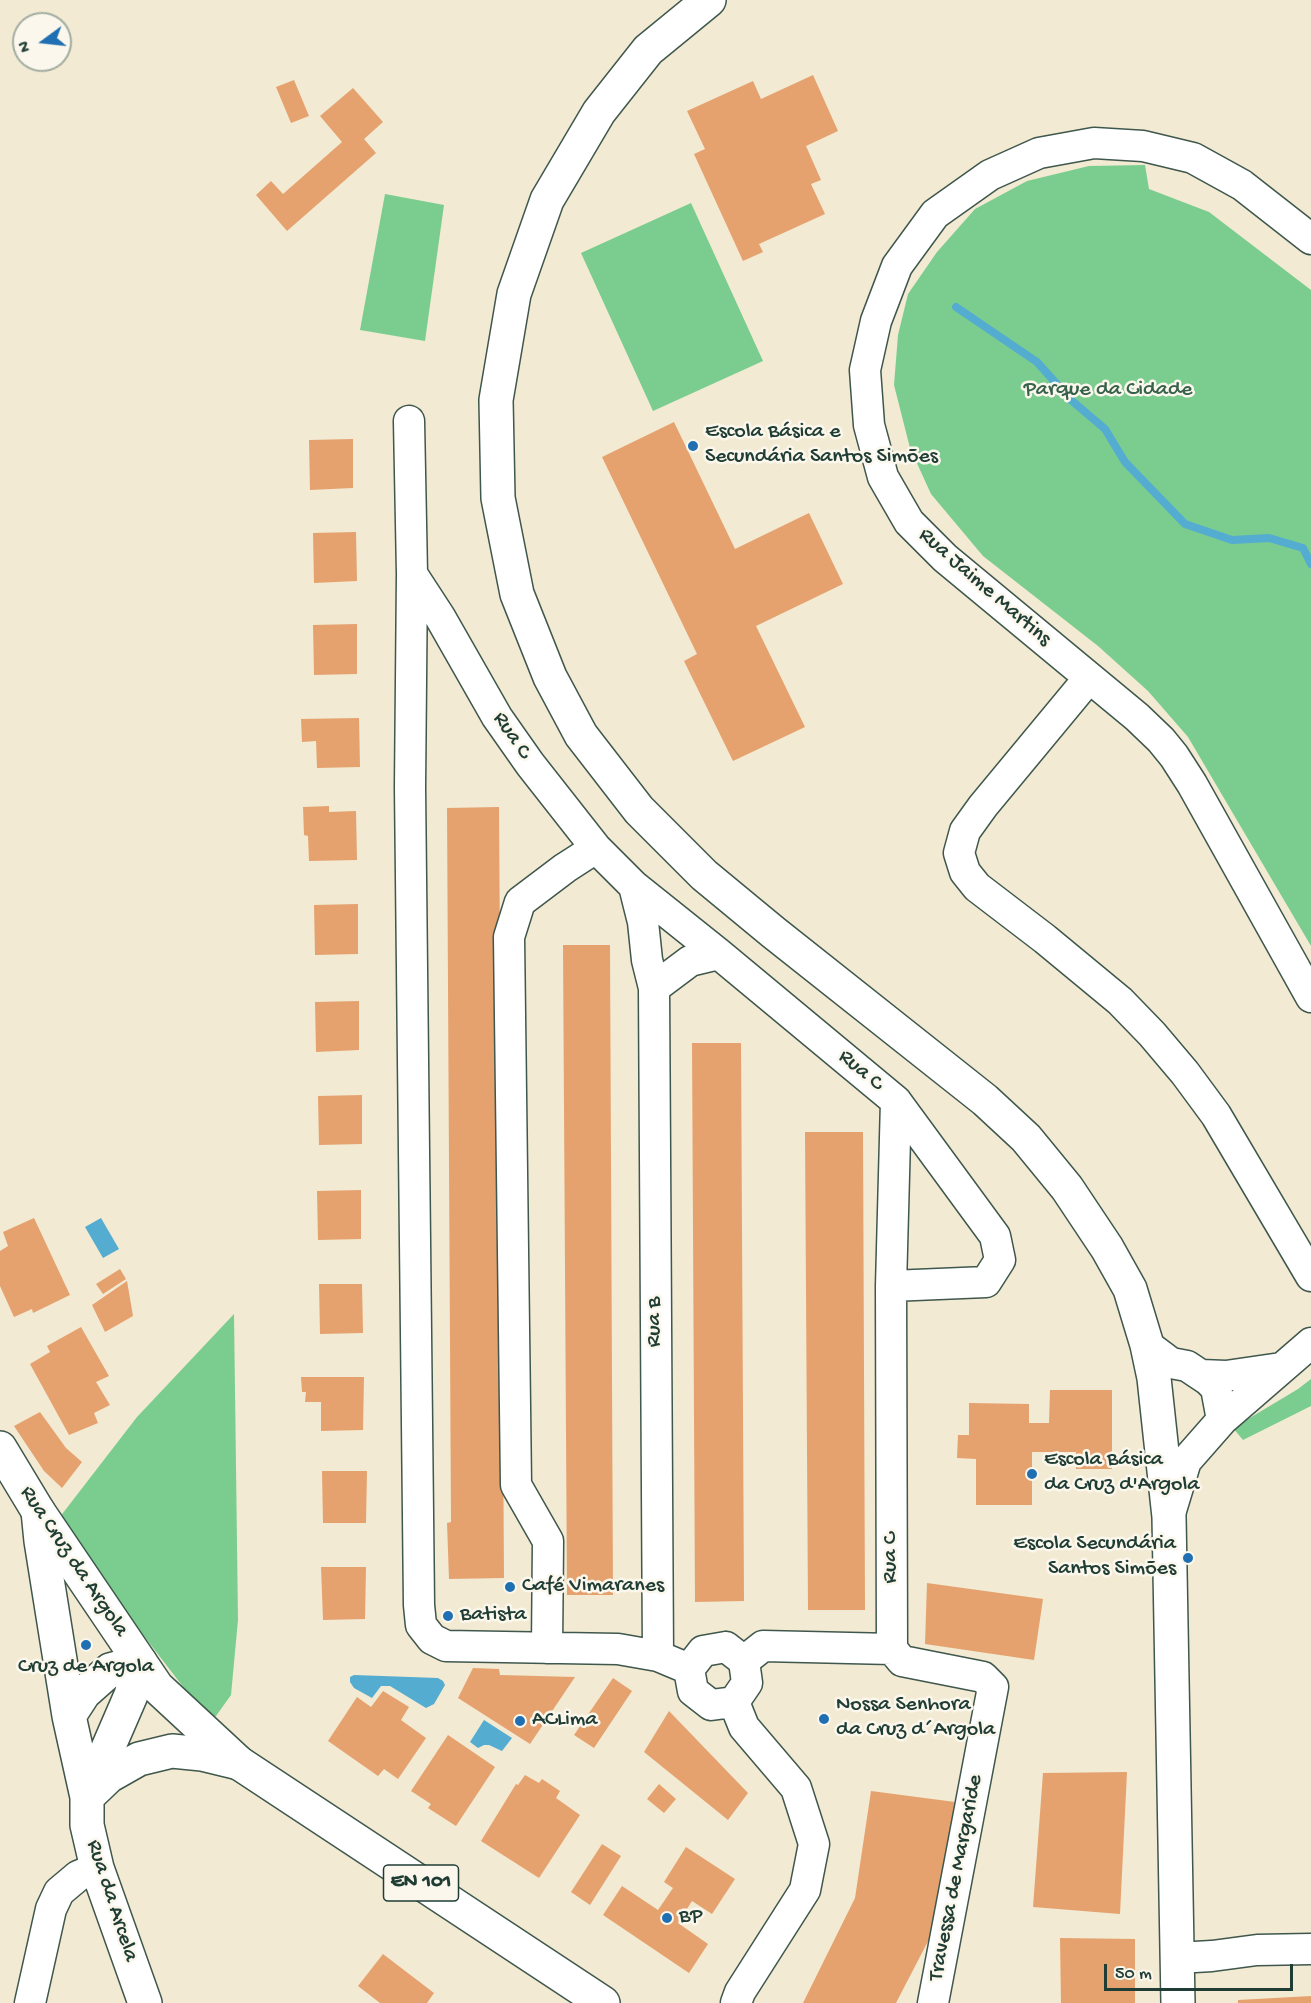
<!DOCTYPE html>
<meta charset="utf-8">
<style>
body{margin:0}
#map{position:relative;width:1311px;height:2003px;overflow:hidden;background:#f2ead2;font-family:"Gochi Hand",sans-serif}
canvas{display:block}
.north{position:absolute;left:12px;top:12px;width:60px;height:60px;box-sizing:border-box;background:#fbf7ec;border:2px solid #a3ada2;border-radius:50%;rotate:255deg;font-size:16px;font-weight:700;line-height:24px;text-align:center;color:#1f3d34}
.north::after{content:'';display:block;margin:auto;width:21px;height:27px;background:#1f6fb2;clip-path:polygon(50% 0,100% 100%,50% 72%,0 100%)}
.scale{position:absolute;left:1104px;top:1964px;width:189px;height:27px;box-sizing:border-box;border:3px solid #1f3d34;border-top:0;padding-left:8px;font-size:18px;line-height:21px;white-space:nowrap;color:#1f3d34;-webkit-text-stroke:4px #fbf7ec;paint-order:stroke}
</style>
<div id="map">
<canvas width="1311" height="2003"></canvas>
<div class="north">N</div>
<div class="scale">50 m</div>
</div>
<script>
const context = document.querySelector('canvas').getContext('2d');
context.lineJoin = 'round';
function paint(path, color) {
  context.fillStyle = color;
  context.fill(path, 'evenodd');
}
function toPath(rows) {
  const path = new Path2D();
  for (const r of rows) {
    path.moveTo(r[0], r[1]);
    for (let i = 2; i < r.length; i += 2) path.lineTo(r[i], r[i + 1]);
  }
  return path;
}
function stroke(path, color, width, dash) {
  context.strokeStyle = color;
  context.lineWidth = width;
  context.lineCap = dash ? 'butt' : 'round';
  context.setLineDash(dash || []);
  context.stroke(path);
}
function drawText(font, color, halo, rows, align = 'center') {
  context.font = font + ' "Gochi Hand",sans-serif';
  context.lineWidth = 5;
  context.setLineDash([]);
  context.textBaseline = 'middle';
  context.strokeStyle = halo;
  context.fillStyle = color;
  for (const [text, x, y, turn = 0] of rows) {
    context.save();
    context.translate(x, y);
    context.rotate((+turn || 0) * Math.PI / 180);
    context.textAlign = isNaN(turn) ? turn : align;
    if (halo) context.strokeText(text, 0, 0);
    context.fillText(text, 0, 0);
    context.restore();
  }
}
paint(toPath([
 [1145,165,1149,189,1209,212,1311,290,1311,946,1188,737,1148,691,1098,646,983,556,931,494,910,448,894,385,898,335,908,294,937,252,975,209,1027,181,1089,166],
 [385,194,444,205,425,341,360,330],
 [691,203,763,361,653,411,581,253],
 [234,1314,238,1620,231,1695,211,1723,56,1522,137,1417],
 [1311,1379,1311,1406,1243,1440,1233,1428,1298,1389]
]), '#7bcd8f');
paint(toPath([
 [101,1218,119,1249,103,1258,85,1227],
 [354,1675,438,1678,443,1681,445,1685,434,1704,426,1708,390,1686,381,1686,372,1698,354,1688,350,1682,350,1677],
 [484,1720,512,1738,502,1751,489,1745,484,1745,478,1748,470,1742]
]), '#54acd1');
stroke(toPath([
 [956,307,1037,362,1071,400,1105,429,1125,462,1185,524,1232,540,1269,538,1303,548,1311,564]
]), '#54acd1', 8);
paint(toPath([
 [813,75,838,131,806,146,821,180,811,184,825,214,759,244,763,252,743,261,694,154,705,149,687,111,753,81,761,99],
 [294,80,309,116,291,123,276,87],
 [353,88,383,122,364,139,376,153,287,231,256,195,271,181,283,194,342,142,320,116],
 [674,422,735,549,809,513,843,584,756,626,805,727,733,761,684,661,697,654,602,457],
 [353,439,353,488,310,490,309,440],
 [356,532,357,581,314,583,313,533],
 [357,624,357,674,314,675,313,625],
 [359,718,360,767,317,768,316,741,302,742,301,719],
 [329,806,329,812,356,811,357,860,309,861,308,836,304,835,303,807],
 [499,807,504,1578,449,1579,447,1523,451,1522,447,808],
 [358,904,358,954,315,955,314,905],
 [563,945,610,945,613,1595,567,1595],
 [359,1001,359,1050,316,1052,315,1002],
 [692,1043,741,1043,744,1601,695,1602],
 [362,1095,362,1144,319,1145,318,1096],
 [805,1132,863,1132,865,1610,808,1610],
 [361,1190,361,1239,318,1240,317,1191],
 [34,1218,70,1295,33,1313,32,1309,14,1317,0,1286,0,1251,8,1246,3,1232],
 [120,1269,126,1279,103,1294,96,1284],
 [127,1281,133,1316,105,1332,92,1305],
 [319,1284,362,1284,363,1333,320,1334],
 [81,1327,109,1376,96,1382,110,1405,94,1413,98,1423,69,1435,30,1364,50,1352,47,1346],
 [301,1377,364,1377,363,1430,321,1431,321,1402,305,1402,306,1392,302,1392],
 [1050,1390,1112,1390,1112,1469,1076,1469,1076,1452,1032,1452,1032,1505,976,1505,976,1459,957,1458,958,1435,969,1435,969,1403,1029,1404,1029,1423,1049,1423],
 [40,1412,66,1448,82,1462,62,1488,44,1471,14,1426],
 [322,1471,367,1471,366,1523,323,1523],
 [321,1567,366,1567,365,1619,323,1620],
 [927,1583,1043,1599,1034,1660,925,1644],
 [473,1668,499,1669,500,1675,575,1677,530,1744,458,1698],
 [613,1678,632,1691,594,1748,574,1735],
 [383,1691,409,1707,401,1720,426,1738,398,1779,384,1769,378,1776,328,1741,357,1697,371,1707],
 [669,1711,748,1793,728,1820,644,1752],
 [448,1735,495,1767,456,1826,428,1808,431,1804,411,1791],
 [1127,1772,1120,1914,1033,1907,1043,1773],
 [525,1775,539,1783,542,1779,560,1791,556,1798,580,1815,539,1878,481,1841,516,1784,518,1785],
 [659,1784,676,1799,664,1813,647,1799],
 [871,1791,955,1802,939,1920,896,2003,803,2003,855,1898],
 [602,1844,621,1856,590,1905,571,1892],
 [686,1847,735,1879,712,1914,692,1901,678,1923,708,1944,689,1973,603,1915,622,1886,658,1910,673,1888,664,1882],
 [1060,1938,1135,1939,1135,2003,1061,2003],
 [383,1954,434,1993,427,2003,380,2003,358,1986],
 [1311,1996,1311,2003,1238,2003,1238,2000]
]), '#e5a26f');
const minor = toPath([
 [1311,239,1242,185,1193,158,1143,146,1094,143,1039,153,990,175,935,214,897,266,876,321,865,370,869,425,883,477,909,522,945,558,1137,717,1161,740,1174,756,1192,784,1311,997],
 [409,421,412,574,410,787,419,1605,421,1625,432,1639,446,1646,618,1649,658,1656,689,1669],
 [412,574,440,617,497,717,530,764,596,848,634,886,719,954,896,1101,891,1286,892,1649],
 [1089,678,983,806,965,831,959,853,965,872,977,887,1045,939,1120,1001,1152,1034,1185,1073,1216,1115,1311,1276],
 [634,886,643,922,647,960,654,988,658,1656],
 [654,988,690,961,719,954],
 [891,1286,986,1282,1000,1260,995,1236,896,1101],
 [1147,1345,1171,1363,1187,1366,1208,1380,1216,1388,1222,1420],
 [1201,1375,1226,1376,1281,1368],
 [1169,1517,1186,1461,1222,1420,1311,1343],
 [726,1647,744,1661,747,1683,734,1702,711,1705,693,1691,689,1669,703,1651,726,1647],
 [547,1648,548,1541,516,1485,509,937,520,902,565,868,596,848],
 [892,1649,902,1661,983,1677,993,1687,933,2003],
 [744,1661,763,1646,892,1649],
 [734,1702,744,1727,796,1788,814,1844,805,1890,740,1992,736,2003],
 [1177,1958,1212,1956,1257,1950,1311,1949],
 [30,2003,51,1909,59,1892,78,1876,97,1868]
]);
const tertiary = toPath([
 [709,0,648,50,599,112,547,200,514,294,496,400,498,498,517,594,550,677,581,735,639,810,704,875,773,932,985,1100,1026,1138,1067,1188,1107,1248,1130,1289,1147,1345,1154,1378,1169,1517,1178,2003],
 [38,1511,41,1541,69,1716,87,1797,87,1825,97,1868,145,2003],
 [69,1716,84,1693,110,1670,140,1662],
 [89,1792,131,1695,140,1662],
 [87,1797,109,1776,139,1759,172,1751,202,1754,239,1763]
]);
const primary = toPath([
 [0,1448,38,1511,157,1687,239,1763,603,2003]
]);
stroke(minor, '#3f574c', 33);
stroke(tertiary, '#3f574c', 36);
stroke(primary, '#3f574c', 36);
stroke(minor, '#fff', 30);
stroke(tertiary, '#fff', 33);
stroke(primary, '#fff', 33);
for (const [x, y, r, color] of [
 [693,446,6,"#1f6fb2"],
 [1032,1474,6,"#1f6fb2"],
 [1188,1558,6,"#1f6fb2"],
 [510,1587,6,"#1f6fb2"],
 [448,1616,6,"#1f6fb2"],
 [86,1645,6,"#1f6fb2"],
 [824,1719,6,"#1f6fb2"],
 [520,1721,6,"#1f6fb2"],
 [667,1918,6,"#1f6fb2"]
]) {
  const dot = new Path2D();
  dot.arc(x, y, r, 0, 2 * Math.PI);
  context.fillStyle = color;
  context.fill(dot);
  stroke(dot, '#fbf7ec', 2);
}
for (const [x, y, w] of [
 [421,1883,75]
]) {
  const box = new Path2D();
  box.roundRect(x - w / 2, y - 18, w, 36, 4.5);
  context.fillStyle = '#fbf7ec';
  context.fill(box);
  stroke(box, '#1f3d34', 1.5);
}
drawText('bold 21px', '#1f3d34', null, [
 ["EN 101",421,1883]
]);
drawText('22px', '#36614b', '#fbf7ec', [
 ["Parque da Cidade",1108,391]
]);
drawText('22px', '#1f3d34', '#fbf7ec', [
 ["Escola Básica e",705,433],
 ["Secundária Santos Simões",705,458],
 ["Escola Básica",1044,1461],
 ["da Cruz d'Argola",1044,1486],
 ["Escola Secundária",1176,1545,"right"],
 ["Santos Simões",1176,1570,"right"],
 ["Café Vimaranes",522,1587],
 ["Batista",460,1616],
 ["Cruz de Argola",86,1668,"center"],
 ["Nossa Senhora",836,1706],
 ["da Cruz d´Argola",836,1731],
 ["ACLima",532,1721],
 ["BP",679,1918]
], 'left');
drawText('22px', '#1f3d34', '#fbf7ec', [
 ["Rua Jaime Martins",984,588,41],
 ["Rua C",511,736,56],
 ["Rua C",860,1071,40],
 ["Rua B",656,1322,-90],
 ["Rua C",892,1558,-90],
 ["Rua Cruz da Argola",73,1562,56],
 ["Travessa de Margaride",957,1878,-79],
 ["Rua da Arcela",111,1901,72]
]);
</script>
